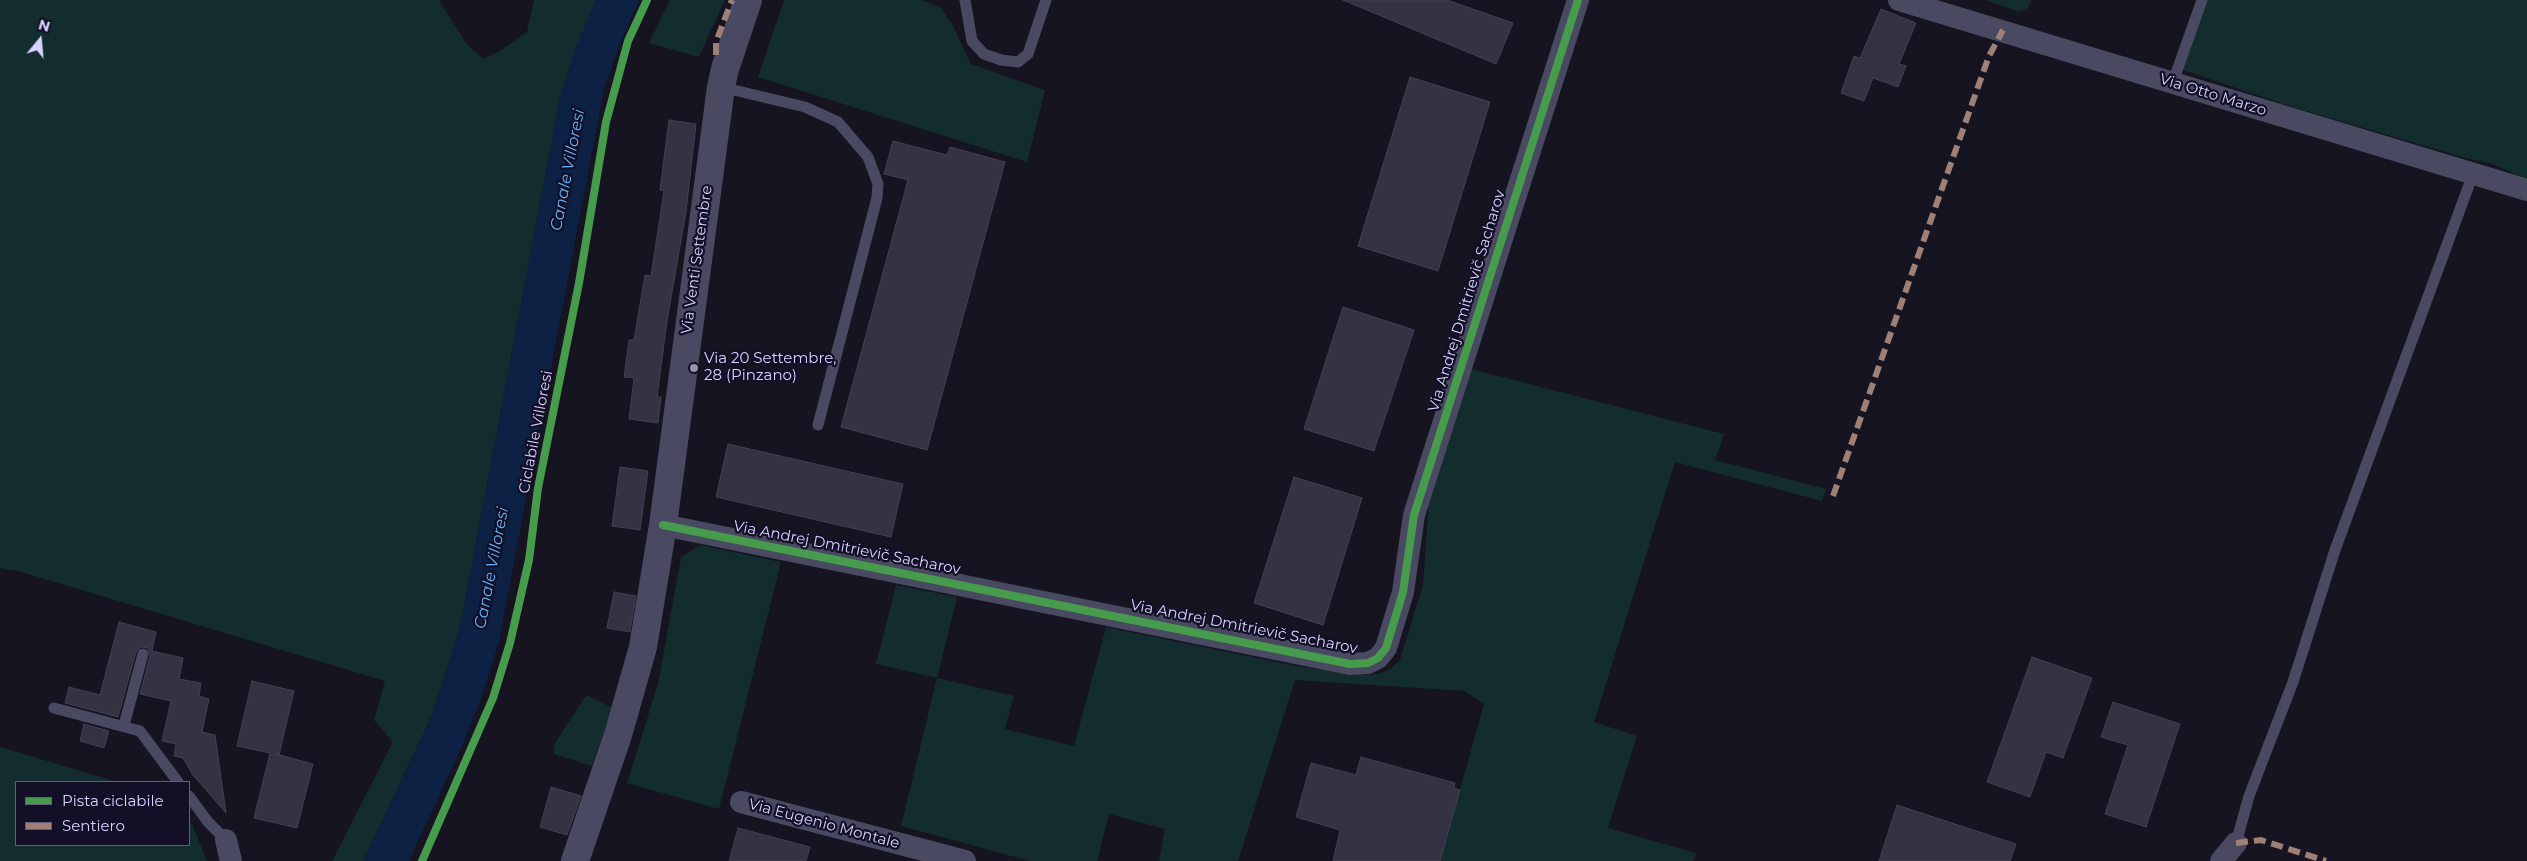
<!DOCTYPE html>
<meta charset="utf-8">
<style>
body{margin:0}
#map{position:relative;width:2527px;height:861px;overflow:hidden;background:#161421;font-family:Montserrat,sans-serif}
canvas{display:block}
.legend{position:absolute;left:15px;top:781px;width:175px;height:65px;box-sizing:border-box;background:#130f26;border:1px solid #625e7d;margin:0;padding:6px 9px;list-style:none;font-size:15px;color:#d9d4ff}
.legend li{display:flex;align-items:center;gap:10px;height:25px}
.legend b{width:25px;border:1px solid #625e7d}
.north{position:absolute;left:15px;top:15px;width:50px;height:50px;-webkit-text-stroke:4px #130f26;paint-order:stroke;rotate:17deg;font-size:14px;font-weight:700;line-height:20px;text-align:center;color:#d9d4ff}
.north::after{content:'';display:block;margin:auto;width:18px;height:22px;background:#d9d4ff;clip-path:polygon(50% 0,100% 100%,50% 72%,0 100%)}
</style>
<div id="map">
<canvas width="2527" height="861"></canvas>
<ul class="legend">
<li><b style="height:6px;background:#469c4c"></b>Pista ciclabile</li>
<li><b style="height:6px;background:#9e8076"></b>Sentiero</li>
</ul>
<div class="north">N</div>
</div>
<script>
const context = document.querySelector('canvas').getContext('2d');
context.lineJoin = 'round';
function paint(path, color) {
  context.fillStyle = color;
  context.fill(path, 'evenodd');
}
function toPath(rows) {
  const path = new Path2D();
  for (const r of rows) {
    path.moveTo(r[0], r[1]);
    for (let i = 2; i < r.length; i += 2) path.lineTo(r[i], r[i + 1]);
  }
  return path;
}
function stroke(path, color, width, dash) {
  context.strokeStyle = color;
  context.lineWidth = width;
  context.lineCap = dash ? 'butt' : 'round';
  context.setLineDash(dash || []);
  context.stroke(path);
}
function drawText(font, color, halo, rows, align = 'center') {
  context.font = font + ' Montserrat,sans-serif';
  context.lineWidth = 4.5;
  context.setLineDash([]);
  context.textBaseline = 'middle';
  context.strokeStyle = halo;
  context.fillStyle = color;
  for (const [text, x, y, turn = 0] of rows) {
    context.save();
    context.translate(x, y);
    context.rotate((+turn || 0) * Math.PI / 180);
    context.textAlign = isNaN(turn) ? turn : align;
    if (halo) context.strokeText(text, 0, 0);
    context.fillText(text, 0, 0);
    context.restore();
  }
}
paint(toPath([
 [0,0,439,0,466,43,483,59,500,51,527,32,534,0,596,0,574,53,560,98,460,628,431,718,363,861,332,861,393,742,374,720,385,681,18,571,0,568],
 [670,0,725,0,699,57,649,43],
 [784,0,921,0,941,8,953,26,971,64,1045,90,1027,162,758,77],
 [1986,0,2031,0,2028,8,2019,12],
 [2206,0,2527,0,2527,179,2490,163,2473,160,2289,106,2183,70],
 [1471,369,1724,434,1715,460,1826,489,1822,501,1675,462,1594,722,1637,736,1608,828,1696,853,1693,861,1440,861,1484,704,1465,691,1295,680,1238,861,1159,861,1165,829,1109,814,1097,861,1030,861,901,826,937,678,876,664,896,585,957,597,937,678,1014,696,1005,729,1074,746,1106,627,1296,666,1364,675,1379,674,1391,669,1400,660,1423,585,1429,501],
 [700,545,781,562,719,809,627,783,658,684,681,557],
 [586,695,613,708,592,766,554,754,555,743],
 [0,747,118,782,16,782,16,845,189,845,189,822,192,824,207,861,0,861]
]), '#132c2d');
paint(toPath([
 [596,0,639,0,619,46,604,89,499,641,482,696,462,746,409,861,363,861,431,719,460,628,560,98,574,53]
]), '#0d2144');
const building = toPath([
 [1343,0,1447,0,1513,23,1496,64,1343,0],
 [1881,9,1916,23,1899,64,1906,66,1898,87,1873,78,1864,101,1841,93,1854,56,1860,58,1881,9],
 [1410,77,1490,102,1438,271,1358,246,1410,77],
 [669,120,696,124,686,212,667,321,657,397,661,397,658,423,629,419,634,378,624,377,629,340,634,340,645,275,651,276,664,191,660,190,669,120],
 [893,141,947,155,950,147,1005,162,927,450,841,427,908,180,884,174,893,141],
 [1343,307,1414,330,1374,451,1304,429,1343,307],
 [728,444,903,484,891,537,716,497,728,444],
 [620,467,648,471,640,530,612,526,620,467],
 [1294,477,1362,498,1323,625,1254,603,1294,477],
 [614,592,636,596,630,632,607,628,614,592],
 [119,622,156,632,152,651,183,658,179,679,201,683,199,696,209,699,202,732,215,735,226,813,193,775,183,758,174,756,176,744,162,741,171,701,140,694,150,656,148,648,141,647,136,652,118,717,65,703,69,687,100,695,119,622],
 [2032,657,2092,678,2063,758,2046,752,2030,797,1987,782,2032,657],
 [252,681,294,691,279,755,276,754,313,764,297,828,254,818,270,753,237,746,252,681],
 [2113,702,2180,724,2146,827,2105,814,2128,745,2101,737,2113,702],
 [84,724,109,731,104,748,80,741,84,724],
 [1361,757,1455,783,1454,788,1460,790,1440,861,1333,861,1340,830,1296,817,1311,763,1356,775,1361,757],
 [551,787,581,796,567,835,540,827,551,787],
 [1897,805,2016,844,2010,861,1879,861,1897,805],
 [738,828,810,847,806,861,729,861,738,828]
]);
paint(building, '#343243');
stroke(building, '#433f54', 1);
stroke(toPath([
 [965,0,972,41,984,54,1001,60,1018,62,1028,54,1046,0],
 [2173,82,2202,0],
 [721,87,805,107,838,122,868,157,878,184,877,198,818,425],
 [54,708,140,731,178,782],
 [124,725,143,654],
 [189,796,208,822,226,840],
 [2236,843,2249,796,2293,682,2335,550,2473,174]
]), '#4a4962', 11);
stroke(toPath([
 [1899,0,2527,190],
 [663,525,1350,664,1368,663,1378,658,1386,648,1403,592,1414,515,1578,0],
 [741,802,965,861],
 [226,840,231,861],
 [2221,861,2236,843]
]), '#4a4962', 22);
stroke(toPath([
 [575,861,618,735,643,647,663,525,721,87,725,69,748,0]
]), '#4a4962', 28);
stroke(toPath([
 [716,55,716,42,732,0],
 [1833,496,1989,56,2003,30],
 [2236,843,2261,840,2326,861]
]), '#9e8076', 6, [12, 6]);
stroke(toPath([
 [663,525,1350,664,1368,663,1378,658,1386,648,1403,592,1414,515,1578,0],
 [422,861,493,698,510,643,529,560,538,488,579,283,606,122,628,41,647,0]
]), '#469c4c', 8);
for (const [x, y, r, color] of [
 [694,368,5,"#9591b1"]
]) {
  const dot = new Path2D();
  dot.arc(x, y, r, 0, 2 * Math.PI);
  context.fillStyle = color;
  context.fill(dot);
  stroke(dot, '#130f26', 2);
}
drawText('15px', '#d9d4ff', '#130f26', [
 ["Via Otto Marzo",2213,95,17],
 ["Via Venti Settembre",697,260,-82],
 ["Via Andrej Dmitrievič Sacharov",1467,301,-73],
 ["Ciclabile Villoresi",536,432,-79],
 ["Via Andrej Dmitrievič Sacharov",847,548,11],
 ["Via Andrej Dmitrievič Sacharov",1244,627,11],
 ["Via Eugenio Montale",824,824,15]
]);
drawText('15px', '#d9d4ff', '#130f26', [
 ["Via 20 Settembre,",704,359],
 ["28 (Pinzano)",704,376]
], 'left');
drawText('italic 16px', '#62b6ff', '#130f26', [
 ["Canale Villoresi",568,170,-79],
 ["Canale Villoresi",492,568,-79]
]);
</script>
